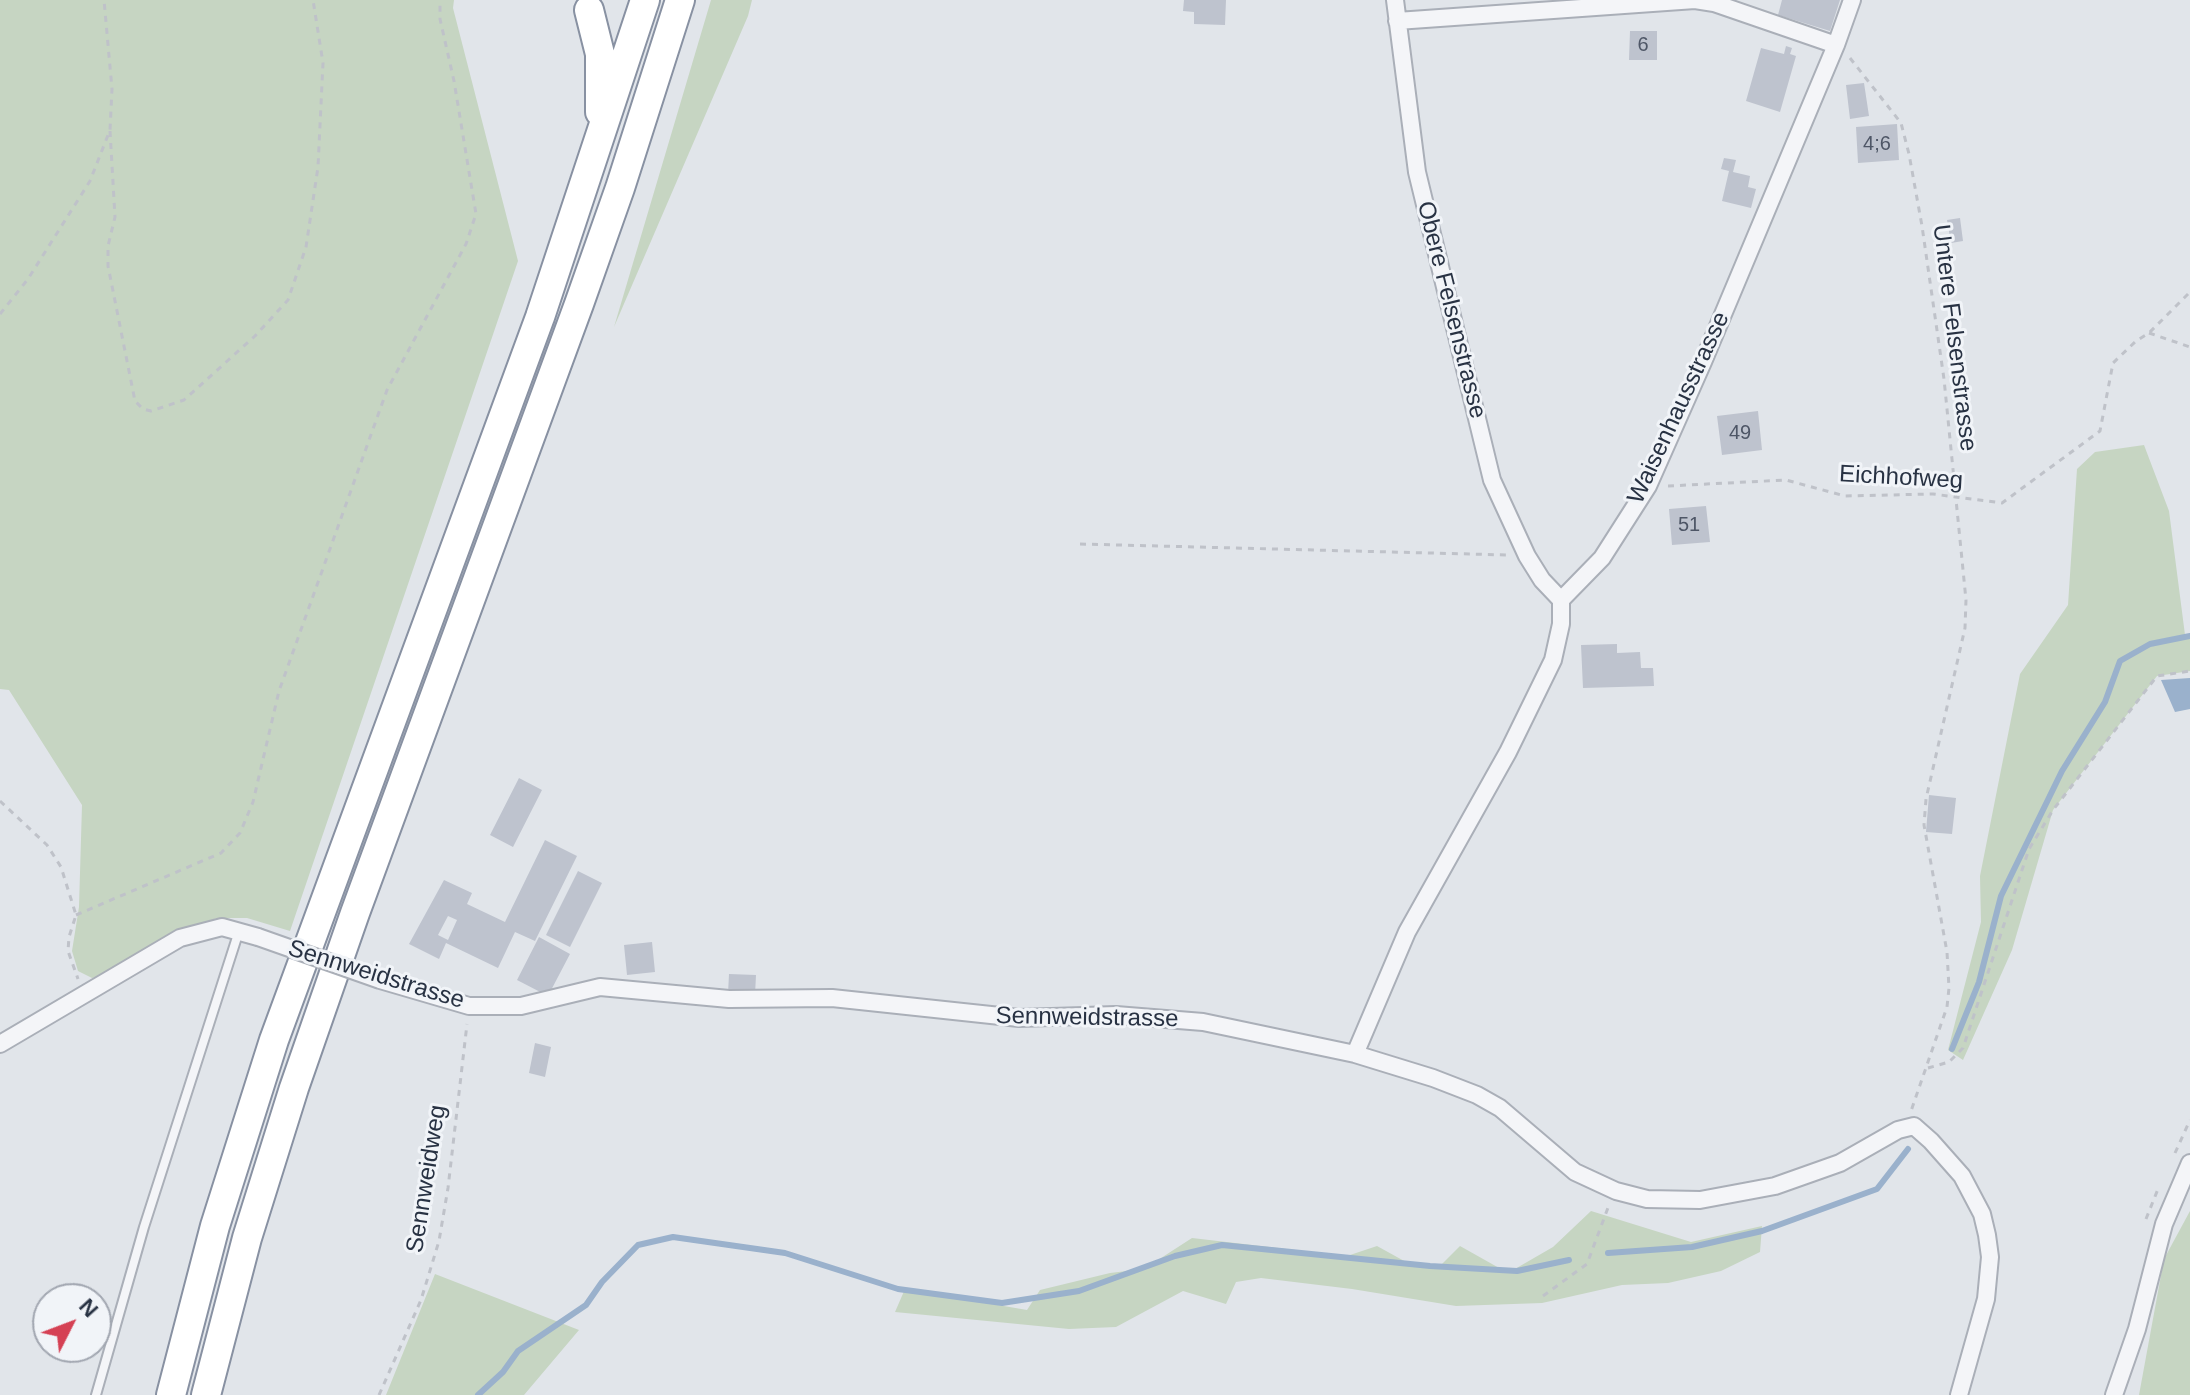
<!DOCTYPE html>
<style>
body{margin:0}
#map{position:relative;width:2190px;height:1395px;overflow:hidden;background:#e1e5ea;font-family:Helvetica,sans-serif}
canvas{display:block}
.north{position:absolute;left:32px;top:1283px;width:80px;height:80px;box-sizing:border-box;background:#f1f4f8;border:2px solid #a1a6b0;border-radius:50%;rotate:48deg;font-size:22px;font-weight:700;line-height:32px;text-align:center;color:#283243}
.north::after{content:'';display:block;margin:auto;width:28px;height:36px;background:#d54154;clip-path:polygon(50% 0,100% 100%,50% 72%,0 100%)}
</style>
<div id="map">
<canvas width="2190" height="1395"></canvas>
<div class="north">N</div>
</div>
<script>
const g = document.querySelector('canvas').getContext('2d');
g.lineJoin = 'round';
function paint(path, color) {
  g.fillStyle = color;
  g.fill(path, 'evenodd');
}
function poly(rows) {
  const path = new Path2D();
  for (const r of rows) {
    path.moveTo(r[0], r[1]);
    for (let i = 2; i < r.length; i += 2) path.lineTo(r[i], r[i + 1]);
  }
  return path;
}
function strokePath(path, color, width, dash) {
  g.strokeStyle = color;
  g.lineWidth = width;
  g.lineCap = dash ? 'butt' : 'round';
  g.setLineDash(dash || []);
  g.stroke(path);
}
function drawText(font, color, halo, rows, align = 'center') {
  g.font = font + ' Helvetica,sans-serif';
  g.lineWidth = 6;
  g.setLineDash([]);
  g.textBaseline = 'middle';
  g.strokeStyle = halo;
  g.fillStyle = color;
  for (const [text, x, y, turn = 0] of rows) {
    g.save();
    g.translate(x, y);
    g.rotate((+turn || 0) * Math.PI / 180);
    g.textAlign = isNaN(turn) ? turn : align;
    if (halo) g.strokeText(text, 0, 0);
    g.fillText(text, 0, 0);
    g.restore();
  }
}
const green = poly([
 [0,0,454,0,453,8,518,261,290,931,247,918,217,918,181,931,104,976,92,978,78,971,72,951,79,907,82,805,9,690,0,689],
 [711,0,752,0,748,16,614,327],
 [2144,445,2169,511,2185,635,2190,634,2190,671,2157,676,2053,810,2012,950,1963,1060,1948,1050,1981,922,1980,876,2020,674,2068,605,2077,469,2095,452],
 [1591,1211,1691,1242,1762,1226,1760,1252,1721,1271,1668,1283,1622,1285,1542,1303,1456,1306,1352,1289,1261,1278,1236,1282,1226,1304,1183,1291,1116,1327,1069,1329,895,1312,905,1289,1027,1310,1040,1290,1110,1273,1144,1269,1192,1238,1347,1256,1377,1246,1406,1262,1439,1267,1460,1246,1508,1273,1553,1247],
 [2190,1211,2190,1395,2139,1395,2164,1259],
 [435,1274,579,1330,524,1395,386,1395]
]);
const water = poly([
 [2190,678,2190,709,2175,712,2161,680]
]);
const stream = poly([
 [1952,1049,1979,982,2001,896,2062,771,2105,702,2120,661,2150,644,2190,636],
 [1608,1253,1692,1247,1762,1231,1877,1189,1908,1149],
 [478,1395,503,1372,518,1351,586,1305,602,1282,638,1245,673,1237,785,1253,898,1289,1002,1303,1079,1291,1175,1256,1222,1245,1430,1266,1517,1271,1569,1260]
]);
const building = poly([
 [1184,0,1226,0,1225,25,1194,24,1194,12,1183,11],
 [1782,0,1840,0,1830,31,1778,15],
 [1630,31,1657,31,1657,60,1629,60],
 [1786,46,1792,48,1790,54,1796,56,1780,112,1746,101,1761,48,1784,54],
 [1864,83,1869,116,1850,119,1846,85],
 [1897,124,1899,160,1858,163,1856,127],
 [1724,158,1736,160,1733,172,1750,176,1748,187,1756,189,1751,208,1722,201,1729,171,1721,169],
 [1960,218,1963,241,1951,243,1947,220],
 [1758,411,1762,450,1722,455,1717,416],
 [1706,506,1710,542,1672,545,1669,509],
 [1617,644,1617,653,1640,652,1641,668,1653,668,1654,686,1583,688,1581,645],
 [519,778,542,790,513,847,490,835],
 [1929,795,1956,798,1952,834,1926,832],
 [545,840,577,856,535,941,515,932,498,968,446,943,439,959,409,944,444,880,472,893,467,904,505,922],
 [448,916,457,920,448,940,438,935],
 [578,871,602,883,570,947,546,935],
 [539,937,570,954,548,996,517,980],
 [652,942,655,972,627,975,624,945],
 [729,974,756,975,755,995,728,994],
 [535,1043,551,1047,545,1077,529,1073]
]);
const path = poly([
 [1850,58,1901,123,1909,154,1922,226,1944,379,1966,600,1965,628,1926,799,1924,825,1947,952,1949,988,1947,1007,1911,1111],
 [110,131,115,217,108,246,108,266,135,401,143,409,151,411,184,400,255,336,288,300,306,247,318,167,323,63,313,0],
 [0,314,28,279,90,181,110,130,112,89,104,0],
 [2149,333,2190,347],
 [1668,486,1786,480,1845,496,1933,494,2002,503,2100,431,2113,363,2136,341,2149,333,2190,292],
 [1080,544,1508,555],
 [0,801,47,845,61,867,76,915,69,937,68,951,78,979],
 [76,915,221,853,240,833,253,802,279,691,387,390,466,244,476,214,454,81,440,19,440,0],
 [1928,1068,1949,1062,1963,1048,2029,849,2053,810,2157,676,2190,671],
 [2175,1153,2190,1120],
 [2146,1219,2158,1189],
 [1543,1296,1587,1264,1609,1205],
 [379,1395,421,1300,439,1241,448,1188,467,1024]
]);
const lane = poly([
 [96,1395,144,1227,239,931]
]);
const street = poly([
 [1395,0,1417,172,1492,480,1527,556,1542,580,1561,600],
 [1397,21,1695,0,1714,3,1836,45],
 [380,980,469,1006,521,1006,600,987,729,999,832,998,1019,1018,1116,1015,1203,1022,1355,1054,1433,1078,1477,1095,1500,1108,1575,1172,1616,1191,1647,1199,1700,1200,1775,1186,1840,1163,1898,1130,1914,1126,1931,1141,1962,1176,1982,1214,1987,1235,1990,1257,1986,1299,1959,1395],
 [0,1044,180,938,222,927,258,937],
 [1355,1054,1407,932,1508,752,1553,660,1561,624,1561,600,1602,558,1648,486,1703,362,1836,45,1852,0],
 [2114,1395,2137,1329,2164,1224,2190,1163]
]);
const highway = poly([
 [589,10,600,54,600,112],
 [171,1395,215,1226,274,1040,540,317,645,0],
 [206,1395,247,1238,294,1088,355,913,579,304,620,188,680,0]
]);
const streetBridge = poly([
 [258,937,380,980]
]);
const numberNames = [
 ["6",1643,45],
 ["4;6",1877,144],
 ["49",1740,433],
 ["51",1689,525]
];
const streetNames = [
 ["Obere Felsenstrasse",1451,310,76],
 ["Untere Felsenstrasse",1954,338,83],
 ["Waisenhausstrasse",1679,408,-65],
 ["Eichhofweg",1901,478,3],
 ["Sennweidstrasse",376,975,17],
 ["Sennweidstrasse",1087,1018,1],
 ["Sennweidweg",427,1179,-81]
];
paint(green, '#c6d5c2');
paint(water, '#9ab1cc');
strokePath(stream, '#9ab1cc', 6);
paint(building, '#bec3ce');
strokePath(lane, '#aaafb8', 12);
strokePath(street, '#aaafb8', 20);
strokePath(highway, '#8891a2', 32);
strokePath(path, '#bfc2c9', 3, [6, 6]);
strokePath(lane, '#f4f5f8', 8);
strokePath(street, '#f4f5f8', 16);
strokePath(highway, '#fff', 28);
strokePath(streetBridge, '#aaafb8', 20, []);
strokePath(streetBridge, '#f4f5f8', 16);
drawText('20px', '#4e5666', null, numberNames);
drawText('24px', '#283243', '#f1f4f8', streetNames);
</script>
